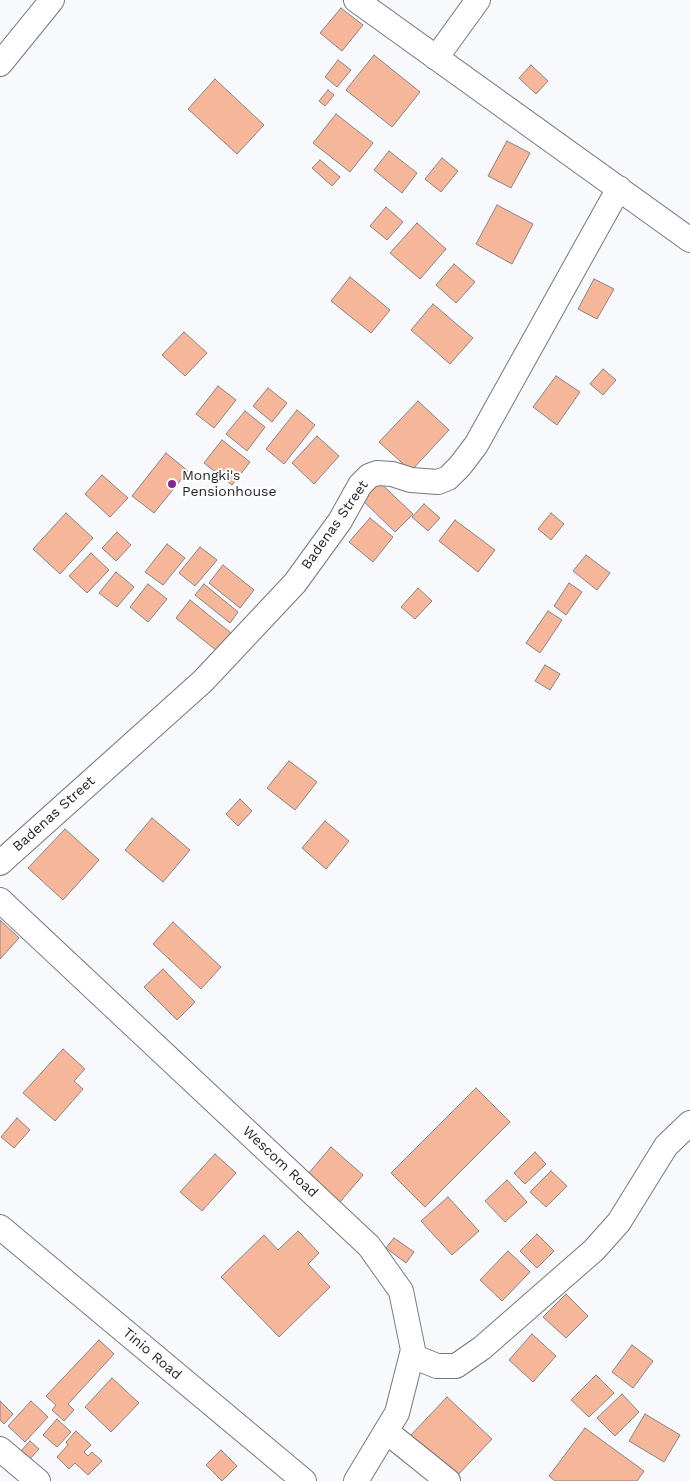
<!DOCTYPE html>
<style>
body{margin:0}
canvas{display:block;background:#f8f9fc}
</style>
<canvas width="690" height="1481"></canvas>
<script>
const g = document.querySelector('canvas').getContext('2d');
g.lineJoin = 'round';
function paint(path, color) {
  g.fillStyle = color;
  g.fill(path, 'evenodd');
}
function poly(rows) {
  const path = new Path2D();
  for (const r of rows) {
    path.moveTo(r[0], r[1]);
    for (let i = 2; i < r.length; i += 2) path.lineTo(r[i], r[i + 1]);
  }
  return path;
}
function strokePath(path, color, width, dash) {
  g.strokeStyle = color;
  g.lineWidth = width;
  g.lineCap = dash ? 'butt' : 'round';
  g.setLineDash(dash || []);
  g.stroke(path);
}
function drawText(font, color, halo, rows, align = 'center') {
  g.font = font + ' "Work Sans",sans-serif';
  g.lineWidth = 4;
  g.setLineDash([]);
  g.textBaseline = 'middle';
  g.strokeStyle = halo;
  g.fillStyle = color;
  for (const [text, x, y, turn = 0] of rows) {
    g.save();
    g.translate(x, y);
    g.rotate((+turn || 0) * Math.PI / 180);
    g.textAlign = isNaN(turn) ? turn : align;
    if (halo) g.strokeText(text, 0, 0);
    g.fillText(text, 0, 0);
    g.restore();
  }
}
const building = poly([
 [341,8,363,25,342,51,320,33,341,8],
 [374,55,420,92,392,127,346,90,374,55],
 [338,60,351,70,337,87,325,77,338,60],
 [531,65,548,81,536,94,519,78,531,65],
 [215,79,264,125,237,154,188,109,215,79],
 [328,90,334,95,325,106,319,101,328,90],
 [336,114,373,143,350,172,313,143,336,114],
 [507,141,530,153,511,188,488,176,507,141],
 [389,151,417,173,402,193,374,170,389,151],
 [442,158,458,171,441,192,425,179,442,158],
 [320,160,340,177,332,186,312,168,320,160],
 [497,205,533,224,512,264,476,244,497,205],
 [386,207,403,222,387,240,370,226,386,207],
 [417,223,446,249,420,279,390,253,417,223],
 [454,264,475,282,456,303,436,285,454,264],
 [350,277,390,310,371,333,331,301,350,277],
 [594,279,614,289,597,319,578,309,594,279],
 [433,304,473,338,450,364,411,330,433,304],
 [184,332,207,353,185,376,162,355,184,332],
 [603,369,616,380,603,395,590,384,603,369],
 [556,376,580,392,557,425,533,407,556,376],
 [218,386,236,400,214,428,196,414,218,386],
 [268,388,287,403,272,422,253,406,268,388],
 [418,401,449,430,411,471,379,442,418,401],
 [297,410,315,425,284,464,266,449,297,410],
 [245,411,265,427,247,451,226,434,245,411],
 [317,436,339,456,314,484,292,463,317,436],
 [222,440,250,462,232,485,204,463,222,440],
 [166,453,188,471,154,513,132,496,166,453],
 [102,475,128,498,110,517,85,494,102,475],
 [373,476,413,514,395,532,356,494,373,476],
 [424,504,440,518,428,531,412,517,424,504],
 [66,513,93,538,60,574,33,549,66,513],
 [551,513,564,524,551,540,538,529,551,513],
 [370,518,393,537,373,562,349,542,370,518],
 [455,520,495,550,478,572,439,541,455,520],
 [117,532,131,545,116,561,102,548,117,532],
 [167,544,185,558,163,585,145,572,167,544],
 [200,547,217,560,195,586,179,573,200,547],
 [91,553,109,570,87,593,69,576,91,553],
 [586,555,610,573,597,590,573,571,586,555],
 [223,565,254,590,240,608,209,583,223,565],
 [116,572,134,587,117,607,99,593,116,572],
 [569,583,582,592,566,615,554,606,569,583],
 [148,584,167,599,148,622,130,607,148,584],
 [204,584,238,612,230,623,195,595,204,584],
 [418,588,432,601,415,619,401,607,418,588],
 [190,600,231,633,217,651,176,618,190,600],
 [548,611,562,620,540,653,526,643,548,611],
 [545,665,560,674,550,690,535,681,545,665],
 [289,761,317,782,295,810,267,788,289,761],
 [240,799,252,811,238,826,226,814,240,799],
 [152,818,190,850,163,882,125,850,152,818],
 [325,821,349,841,326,869,302,848,325,821],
 [65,829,99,860,63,900,28,868,65,829],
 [0,920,19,938,0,959,0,920],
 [173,922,221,967,201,989,153,944,173,922],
 [163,969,195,1002,177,1020,144,987,163,969],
 [63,1049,85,1069,74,1081,83,1089,55,1121,23,1093,63,1049],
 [476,1088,510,1122,425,1207,391,1173,476,1088],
 [17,1118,30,1130,14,1148,1,1137,17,1118],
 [331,1147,363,1175,340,1202,308,1174,331,1147],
 [535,1152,546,1164,525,1184,514,1173,535,1152],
 [215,1154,236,1173,202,1211,180,1192,215,1154],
 [551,1171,567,1186,546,1207,530,1192,551,1171],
 [507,1180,527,1202,505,1222,485,1201,507,1180],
 [448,1197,479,1231,452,1255,421,1221,448,1197],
 [298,1231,319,1253,308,1264,330,1287,279,1337,221,1277,264,1235,278,1250,298,1231],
 [537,1234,554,1251,537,1268,520,1251,537,1234],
 [394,1238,414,1252,406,1263,386,1248,394,1238],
 [508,1251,530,1272,502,1301,480,1280,508,1251],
 [566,1294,588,1316,566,1338,543,1317,566,1294],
 [532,1334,556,1356,533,1382,509,1360,532,1334],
 [99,1340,114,1354,68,1404,74,1410,64,1421,52,1410,56,1405,46,1396,99,1340],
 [632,1345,653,1361,633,1388,612,1372,632,1345],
 [596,1375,614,1393,589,1417,571,1400,596,1375],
 [112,1378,139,1403,111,1432,85,1407,112,1378],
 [622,1394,639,1412,615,1436,597,1418,622,1394],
 [447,1397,492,1439,455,1478,410,1436,447,1397],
 [0,1401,13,1414,4,1424,0,1420,0,1401],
 [31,1401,48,1417,25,1442,8,1426,31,1401],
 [645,1414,680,1435,664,1462,629,1441,645,1414],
 [57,1419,71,1432,57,1447,43,1435,57,1419],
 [585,1428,644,1471,637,1481,555,1481,549,1476,585,1428],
 [76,1431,91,1445,84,1452,88,1456,92,1452,102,1461,88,1475,75,1463,69,1469,57,1457,68,1445,66,1442,76,1431],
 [30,1441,39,1449,30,1459,21,1451,30,1441],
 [221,1450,237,1466,222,1481,206,1465,221,1450]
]);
const minor = poly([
 [356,0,690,240],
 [436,58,478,0],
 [0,64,52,0],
 [0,863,203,681,295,583,340,521,360,485,369,476,377,473,392,474,411,480,438,482,448,478,460,466,476,445,619,188],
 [0,900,369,1246,401,1291,413,1350,397,1413,356,1481],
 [0,1227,304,1481],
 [412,1356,437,1366,456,1366,482,1348,594,1250,619,1222,666,1146,690,1123],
 [387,1432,448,1481],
 [0,1449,38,1481]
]);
const markers = [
 [172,484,5,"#87258e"]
];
const poiNames = [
 ["Mongki's",182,476],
 ["Pensionhouse",182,492]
];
const streetNames = [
 ["Badenas Street",335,525,-55],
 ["Badenas Street",54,814,-42],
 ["Wescom Road",280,1162,43],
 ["Tinio Road",152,1354,40]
];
paint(building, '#f6b69a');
strokePath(building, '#878483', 1);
strokePath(minor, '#77787a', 26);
strokePath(minor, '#fff', 24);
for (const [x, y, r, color] of markers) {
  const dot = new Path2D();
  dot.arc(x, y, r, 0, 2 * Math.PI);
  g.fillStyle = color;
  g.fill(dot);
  strokePath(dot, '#fff', 2);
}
drawText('14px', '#1f2021', '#fff', poiNames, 'left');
drawText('14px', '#1f2021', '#fff', streetNames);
</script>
